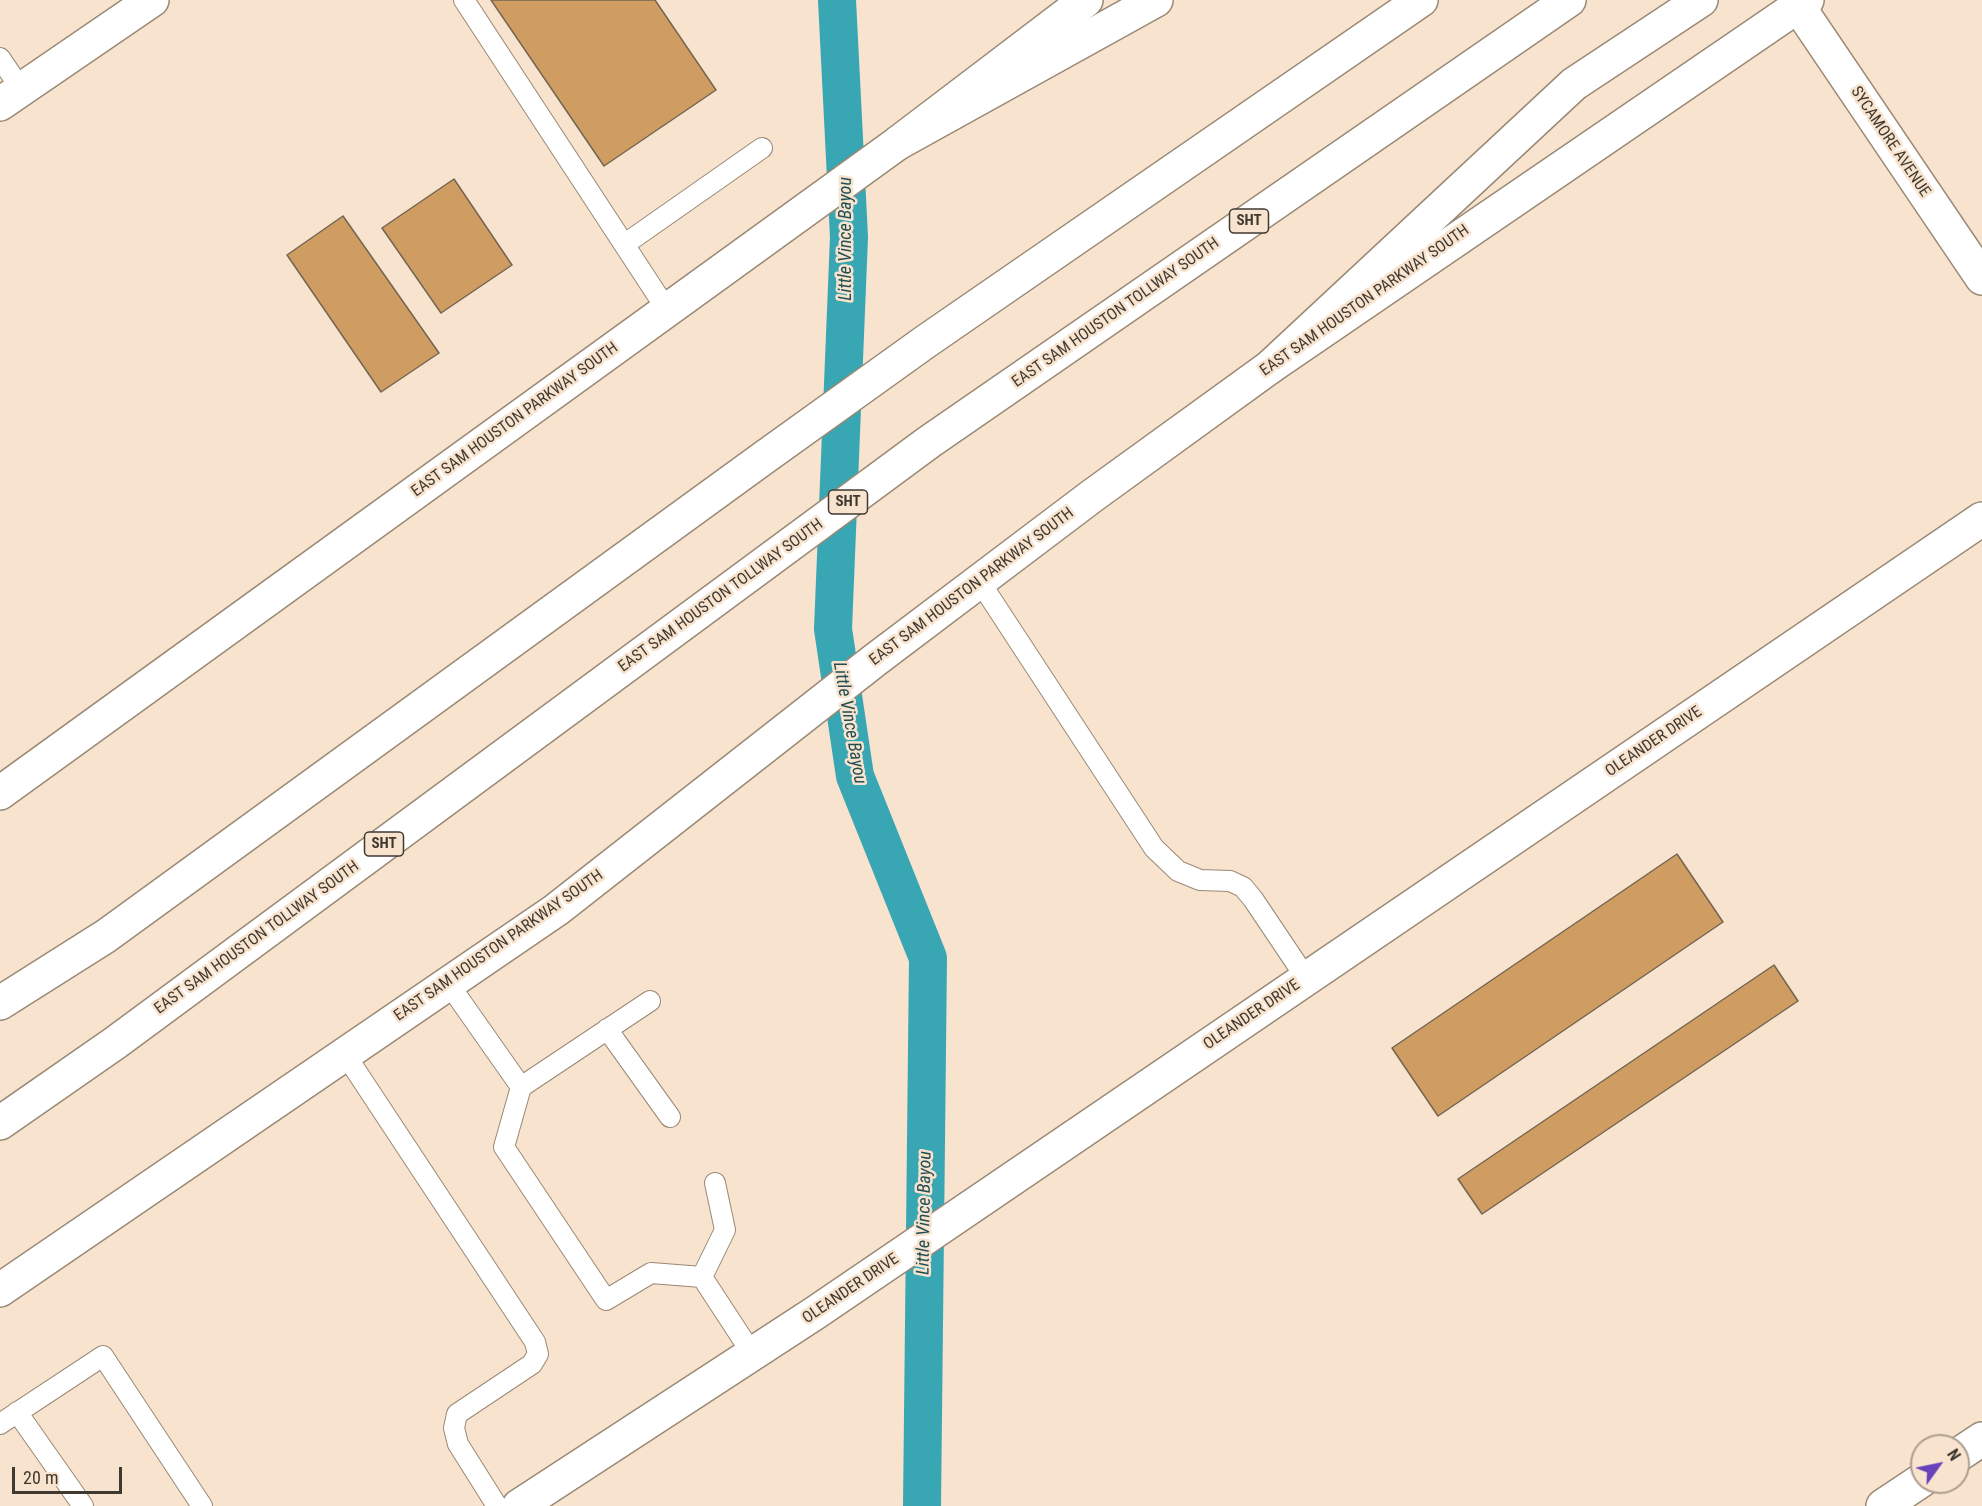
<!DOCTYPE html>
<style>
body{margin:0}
#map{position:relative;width:1982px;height:1506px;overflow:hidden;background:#f7e3ce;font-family:"Roboto Condensed",sans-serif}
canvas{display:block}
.north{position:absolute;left:1910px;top:1434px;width:60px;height:60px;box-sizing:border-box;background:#f7e3ce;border:2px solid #ae9f8f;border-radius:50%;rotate:57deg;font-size:16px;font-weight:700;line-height:24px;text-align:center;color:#403930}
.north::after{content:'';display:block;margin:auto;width:21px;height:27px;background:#6742bb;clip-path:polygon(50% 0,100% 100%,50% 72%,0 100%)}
.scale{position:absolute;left:12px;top:1467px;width:110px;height:27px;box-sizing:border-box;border:3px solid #403930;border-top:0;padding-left:8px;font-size:18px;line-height:21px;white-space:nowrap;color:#403930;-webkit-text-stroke:4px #f7e3ce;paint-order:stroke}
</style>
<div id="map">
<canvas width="1982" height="1506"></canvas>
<div class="north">N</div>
<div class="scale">20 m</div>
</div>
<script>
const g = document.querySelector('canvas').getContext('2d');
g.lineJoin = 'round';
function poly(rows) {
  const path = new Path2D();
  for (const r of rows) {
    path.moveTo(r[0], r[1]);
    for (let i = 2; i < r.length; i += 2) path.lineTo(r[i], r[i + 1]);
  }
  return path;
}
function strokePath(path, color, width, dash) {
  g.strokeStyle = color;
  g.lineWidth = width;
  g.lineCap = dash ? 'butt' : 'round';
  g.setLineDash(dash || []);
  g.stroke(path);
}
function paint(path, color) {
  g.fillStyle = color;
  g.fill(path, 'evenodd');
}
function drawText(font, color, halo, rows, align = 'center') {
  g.font = font + ' "Roboto Condensed",sans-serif';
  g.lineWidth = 5;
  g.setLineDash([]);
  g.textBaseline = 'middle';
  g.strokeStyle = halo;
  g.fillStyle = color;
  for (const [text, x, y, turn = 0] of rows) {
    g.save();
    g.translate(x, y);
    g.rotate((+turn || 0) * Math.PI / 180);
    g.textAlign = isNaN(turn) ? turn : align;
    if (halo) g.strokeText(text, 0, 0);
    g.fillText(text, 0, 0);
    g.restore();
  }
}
const canal = poly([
 [837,0,849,237,833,629,855,776,928,958,922,1506]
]);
const building = poly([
 [491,0,655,0,716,90,604,166,491,0],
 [454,179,512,265,441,313,382,228,454,179],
 [343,216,439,353,381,392,287,255,343,216],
 [1677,854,1723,922,1438,1116,1392,1048,1677,854],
 [1774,965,1798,1001,1482,1214,1458,1179,1774,965]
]);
const service = poly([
 [464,0,667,310],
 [0,58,21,89],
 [625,244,762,148],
 [980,582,1154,848,1178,871,1200,880,1230,881,1243,887,1253,899,1306,978],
 [448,983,521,1087,650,1001],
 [607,1029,670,1117],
 [345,1054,535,1342,538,1354,532,1364,457,1414,454,1428,458,1444,497,1506],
 [521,1087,504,1147,606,1300,651,1273,702,1277,753,1355],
 [702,1277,725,1230,715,1183],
 [17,1412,83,1506],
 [0,1424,103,1356,202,1506]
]);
const minor = poly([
 [1798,6,1982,278],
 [0,104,152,0],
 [1958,1455,1982,1439],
 [519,1506,815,1313,1982,519],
 [1883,1506,1922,1480]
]);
const secondary = poly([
 [0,793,898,143,1086,0],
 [0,1290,556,910,875,660,1092,496,1270,367,1807,0]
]);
const motorway = poly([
 [898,143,1156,0],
 [1270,367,1574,84,1701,0],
 [0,1003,106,936,762,459,925,342,1421,0],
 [0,1123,115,1043,929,442,1569,0]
]);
const shields = [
 [1249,221,39],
 [848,502,39],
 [384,844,39]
];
const shieldNames = [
 ["SHT",1249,221],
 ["SHT",848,502],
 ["SHT",384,844]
];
const streetNames = [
 ["SYCAMORE AVENUE",1890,142,56],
 ["EAST SAM HOUSTON PARKWAY SOUTH",1365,301,-35],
 ["EAST SAM HOUSTON TOLLWAY SOUTH",1116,313,-35],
 ["EAST SAM HOUSTON PARKWAY SOUTH",515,420,-36],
 ["EAST SAM HOUSTON PARKWAY SOUTH",972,587,-37],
 ["EAST SAM HOUSTON TOLLWAY SOUTH",721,596,-36],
 ["OLEANDER DRIVE",1654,742,-34],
 ["EAST SAM HOUSTON TOLLWAY SOUTH",257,938,-36],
 ["EAST SAM HOUSTON PARKWAY SOUTH",499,946,-35],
 ["OLEANDER DRIVE",1252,1015,-34],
 ["OLEANDER DRIVE",851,1289,-34]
];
const waterNames = [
 ["Little Vince Bayou",846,239,-90],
 ["Little Vince Bayou",849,723,80],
 ["Little Vince Bayou",925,1213,-89]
];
strokePath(canal, '#39a6b3', 38);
paint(building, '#cf9d61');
strokePath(building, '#746451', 1.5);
strokePath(service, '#9a8975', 22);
strokePath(minor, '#9a8975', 36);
strokePath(secondary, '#9a8975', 36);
strokePath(motorway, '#9a8975', 36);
strokePath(service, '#fff', 20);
strokePath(minor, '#fff', 33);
strokePath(secondary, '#fff', 33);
strokePath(motorway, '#fff', 33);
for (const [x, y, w] of shields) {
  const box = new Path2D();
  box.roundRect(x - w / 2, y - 12, w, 24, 4.5);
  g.fillStyle = '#f7e3ce';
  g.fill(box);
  strokePath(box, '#403930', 1.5);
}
drawText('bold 15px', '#403930', null, shieldNames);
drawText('16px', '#403930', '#f7e3ce', streetNames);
drawText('italic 18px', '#204e54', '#f7e3ce', waterNames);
</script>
